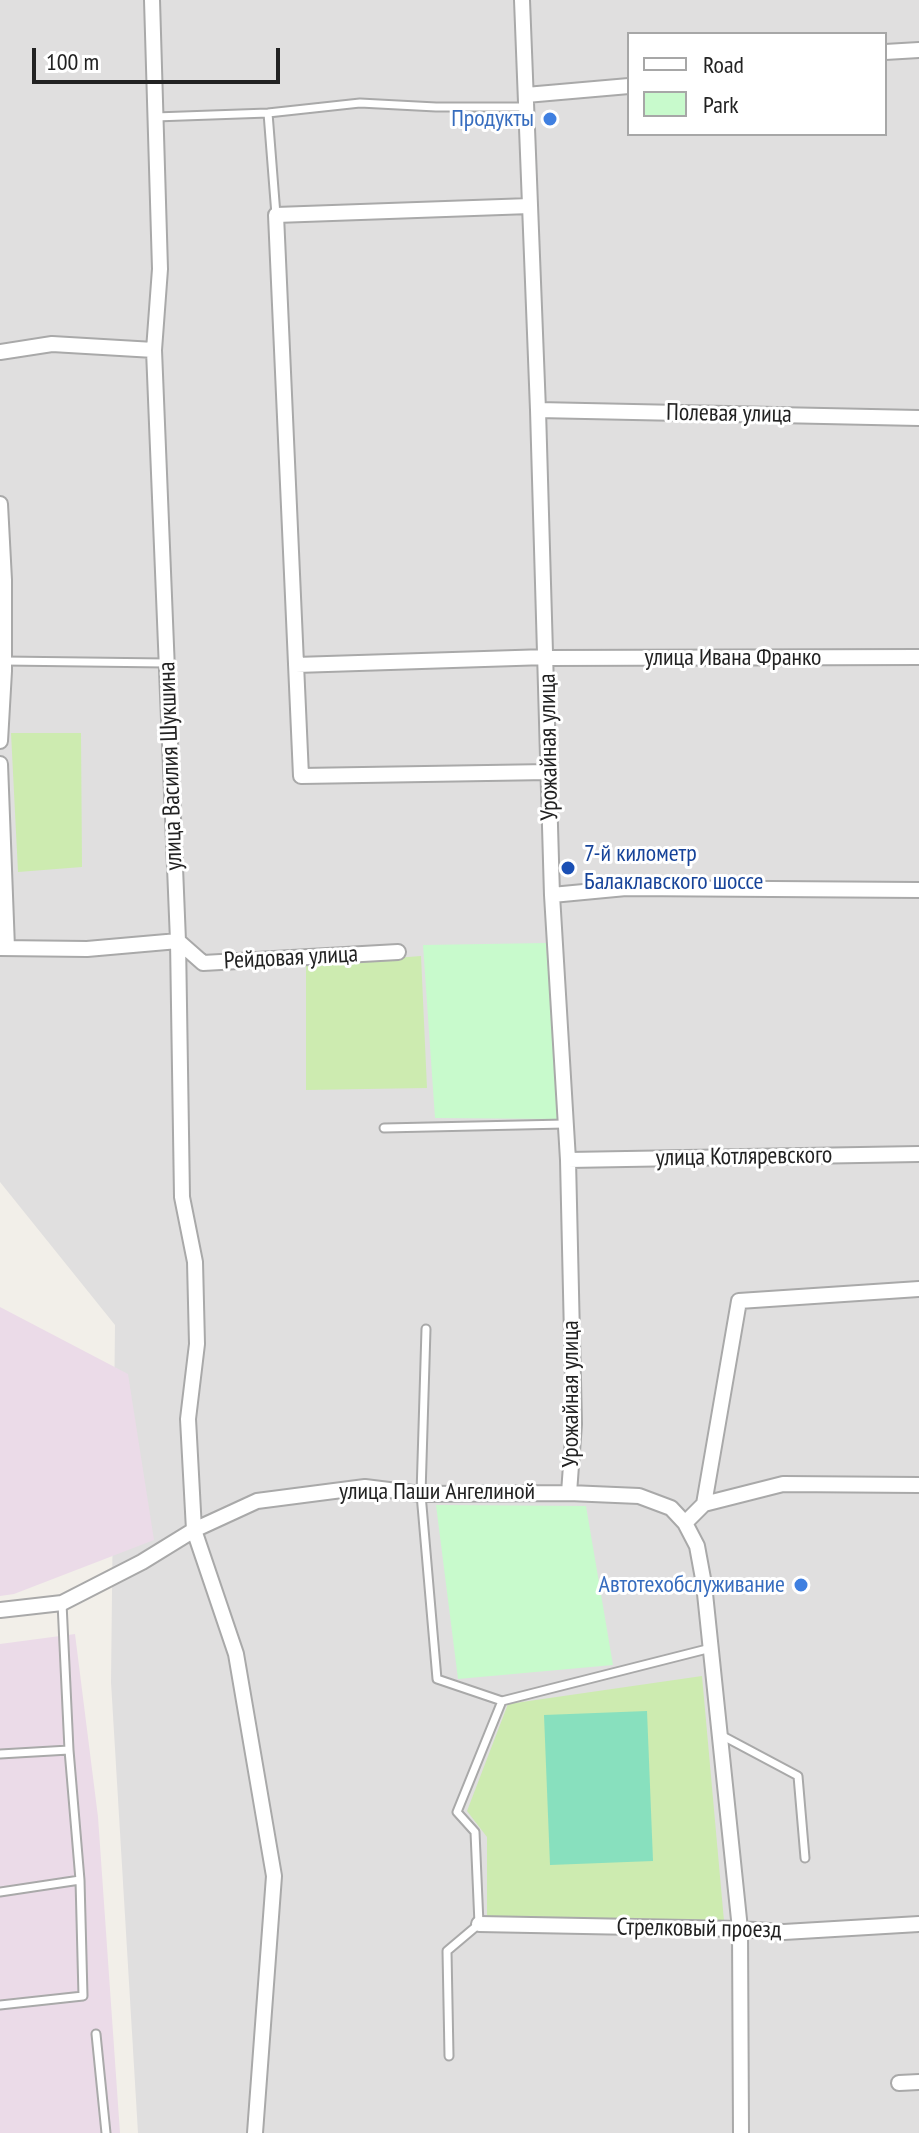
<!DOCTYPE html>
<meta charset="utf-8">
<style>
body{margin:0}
#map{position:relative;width:919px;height:2133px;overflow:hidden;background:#f2efe9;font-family:"PT Sans Narrow",sans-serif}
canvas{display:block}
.legend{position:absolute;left:627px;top:32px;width:260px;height:104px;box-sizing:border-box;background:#fff;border:2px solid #a7a7a7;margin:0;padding:10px 14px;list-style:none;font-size:24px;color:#222}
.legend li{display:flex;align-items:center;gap:16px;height:40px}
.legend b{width:40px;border:2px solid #a7a7a7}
.scale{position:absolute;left:32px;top:48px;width:248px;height:36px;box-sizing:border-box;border:4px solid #222;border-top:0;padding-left:10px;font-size:24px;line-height:28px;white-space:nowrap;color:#222;-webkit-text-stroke:6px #fff;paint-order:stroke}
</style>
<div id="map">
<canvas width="919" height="2133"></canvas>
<ul class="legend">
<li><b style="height:10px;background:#fff"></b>Road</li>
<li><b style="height:22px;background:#c8facc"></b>Park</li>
</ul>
<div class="scale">100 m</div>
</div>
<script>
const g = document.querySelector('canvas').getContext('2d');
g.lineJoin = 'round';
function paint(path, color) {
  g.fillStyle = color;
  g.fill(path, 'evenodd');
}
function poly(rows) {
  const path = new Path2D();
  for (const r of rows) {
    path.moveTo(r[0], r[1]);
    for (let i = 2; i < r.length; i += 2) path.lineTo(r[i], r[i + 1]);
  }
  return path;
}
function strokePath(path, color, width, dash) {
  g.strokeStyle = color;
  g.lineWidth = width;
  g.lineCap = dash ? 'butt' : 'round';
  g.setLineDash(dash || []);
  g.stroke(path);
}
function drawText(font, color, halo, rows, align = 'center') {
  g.font = font + ' "PT Sans Narrow",sans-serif';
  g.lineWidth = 6;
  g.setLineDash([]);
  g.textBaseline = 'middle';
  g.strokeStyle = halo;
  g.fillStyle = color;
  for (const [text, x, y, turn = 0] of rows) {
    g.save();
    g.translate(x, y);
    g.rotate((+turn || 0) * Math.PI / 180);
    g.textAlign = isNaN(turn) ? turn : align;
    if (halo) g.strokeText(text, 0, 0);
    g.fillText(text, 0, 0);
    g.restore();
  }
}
const residential = poly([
 [0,0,919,0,919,2133,138,2133,111,1682,115,1325,0,1182],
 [629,34,885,34,885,134,629,134]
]);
const industrial = poly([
 [0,1307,128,1374,154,1540,14,1594,0,1596],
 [75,1634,98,1817,120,2133,0,2133,0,1644]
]);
const grass = poly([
 [11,733,81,733,82,867,18,872],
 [421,956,427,1088,306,1090,306,965],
 [702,1676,724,1921,487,1917,487,1837,467,1811,508,1704]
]);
const park = poly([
 [546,943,559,1119,435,1118,423,945],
 [436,1505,586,1506,613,1665,458,1679]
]);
const pitch = poly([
 [647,1711,653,1861,550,1865,544,1715]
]);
const lane = poly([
 [268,113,276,215],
 [155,117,268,113,360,103,436,107,527,107],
 [4,661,166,663],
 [384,1128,565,1124],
 [426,1329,421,1494,437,1679,502,1701,457,1812,475,1832,479,1924,447,1951,449,2056],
 [502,1701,711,1648],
 [721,1735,798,1776,805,1858],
 [0,1754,69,1750,62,1603],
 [0,1892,80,1880,69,1750],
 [0,2005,83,1996,80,1880],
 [96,2034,106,2133]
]);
const street = poly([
 [152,0,160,269,154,350,178,941,182,1197,195,1262,197,1344,188,1419,194,1530,236,1654,274,1876,255,2133],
 [522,0,538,410,552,895,568,1160,574,1424,569,1493],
 [885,52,919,50],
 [526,95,629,86],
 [530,206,276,215,301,776,549,772],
 [0,352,52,344,154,350],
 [538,410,919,418],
 [0,504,4,580,4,671,0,741],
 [547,658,919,657],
 [296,665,547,657],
 [0,764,7,948],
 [552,895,626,888,919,890],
 [0,948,87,949,178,941,203,963,398,952],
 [568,1160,919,1154],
 [704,1504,783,1484,919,1485],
 [685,1523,704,1504,739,1301,919,1289],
 [0,1610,62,1603,142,1562,194,1530,257,1501,365,1487,421,1494,569,1493,639,1496,671,1508,685,1523,697,1546,704,1584,740,1929,741,2133],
 [479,1924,740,1929,784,1932,919,1924],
 [899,2083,919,2082]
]);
const markers = [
 [550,119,8,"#3f7fe0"],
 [568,868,8,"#1a4fb4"],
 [801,1585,8,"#3f7fe0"]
];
const shopNames = [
 ["Продукты",534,119],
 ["Автотехобслуживание",785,1585]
];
const streetNames = [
 ["Полевая улица",729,414,1],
 ["улица Ивана Франко",733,658],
 ["Урожайная улица",549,747,-91],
 ["улица Василия Шукшина",171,766,-92],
 ["Рейдовая улица",291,958,-3],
 ["улица Котляревского",744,1157,-1],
 ["Урожайная улица",571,1394,-90],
 ["улица Паши Ангелиной",437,1492],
 ["Стрелковый проезд",699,1929,1]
];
const transitNames = [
 ["7-й километр",584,854],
 ["Балаклавского шоссе",584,882]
];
paint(residential, '#e0dfdf');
paint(industrial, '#ebdbe8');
paint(grass, '#cdebb0');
paint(park, '#c8facc');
paint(pitch, '#88e0be');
strokePath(lane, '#a9a9a9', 11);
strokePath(street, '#a9a9a9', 18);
strokePath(lane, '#fff', 7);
strokePath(street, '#fff', 14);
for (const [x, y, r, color] of markers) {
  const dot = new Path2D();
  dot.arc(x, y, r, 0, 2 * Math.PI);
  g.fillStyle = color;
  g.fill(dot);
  strokePath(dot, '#fff', 3);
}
drawText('24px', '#366cbe', '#fff', shopNames, 'right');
drawText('24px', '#222', '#fff', streetNames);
drawText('24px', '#164399', '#fff', transitNames, 'left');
</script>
